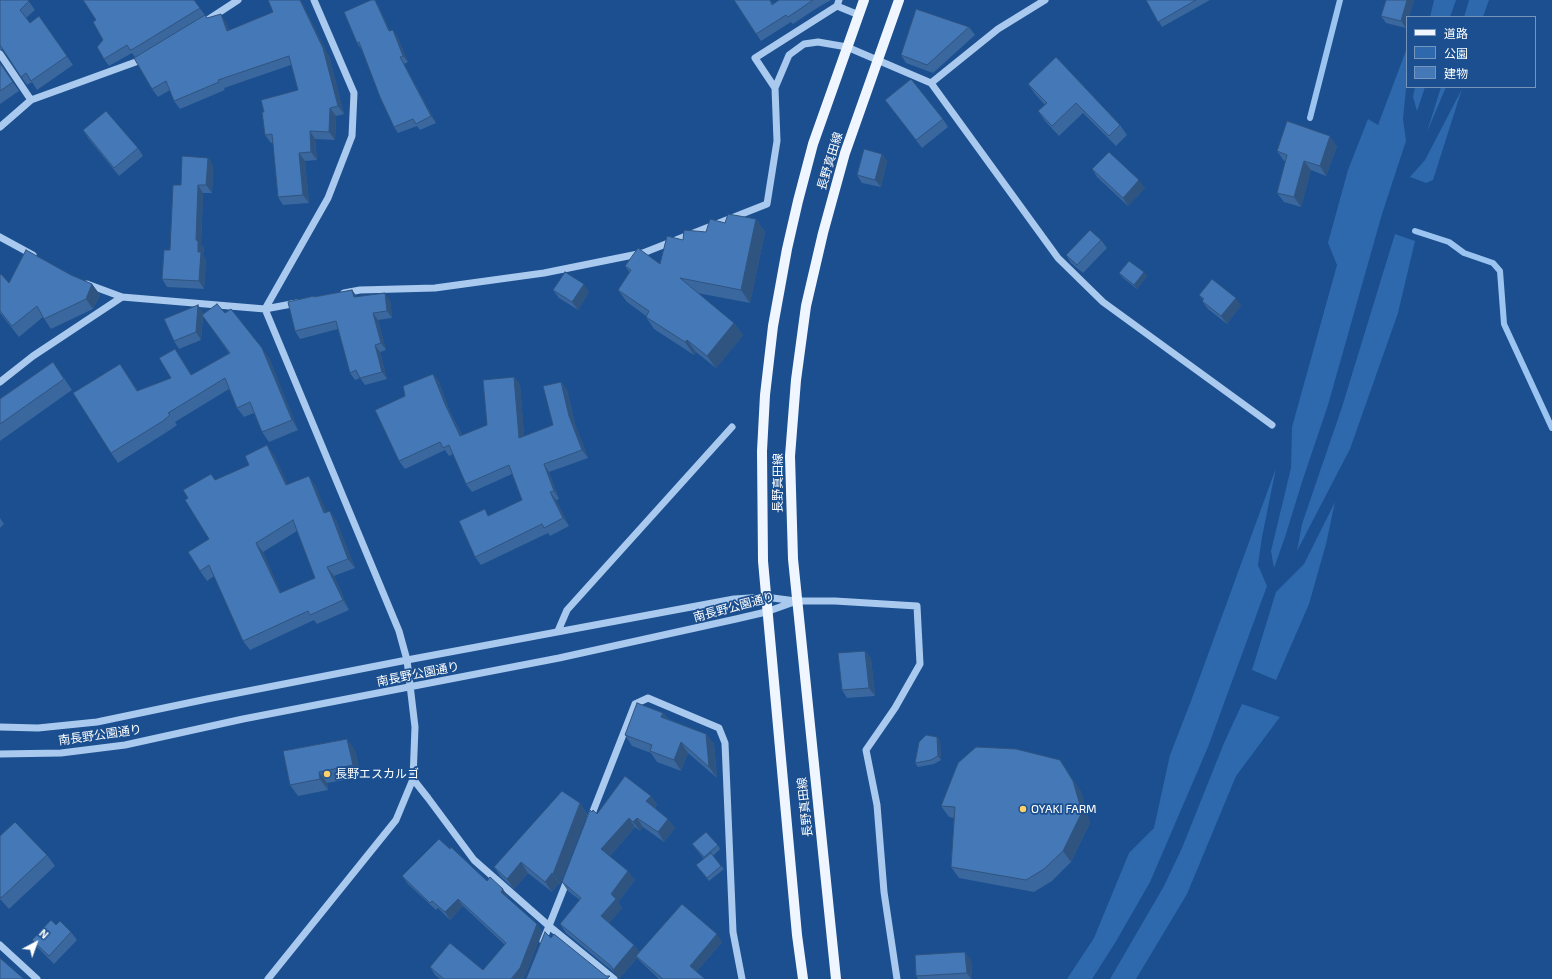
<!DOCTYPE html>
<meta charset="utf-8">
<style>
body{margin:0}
#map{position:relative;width:1552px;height:979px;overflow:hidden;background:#1b4f8f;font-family:"Exo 2","Noto Sans JP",sans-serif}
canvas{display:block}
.legend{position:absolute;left:1406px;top:16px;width:130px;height:72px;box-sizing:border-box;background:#1b4f8f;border:1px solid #7695bc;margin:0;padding:5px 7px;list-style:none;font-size:12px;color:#fff}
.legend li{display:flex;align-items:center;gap:8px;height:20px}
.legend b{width:20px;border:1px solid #7695bc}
.north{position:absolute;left:16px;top:923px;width:40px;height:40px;-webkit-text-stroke:3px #1b4f8f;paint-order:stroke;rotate:41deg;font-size:11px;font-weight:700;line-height:16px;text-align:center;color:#fff}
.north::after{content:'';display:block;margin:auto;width:14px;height:18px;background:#fff;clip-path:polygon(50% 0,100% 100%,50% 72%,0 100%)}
</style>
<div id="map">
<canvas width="1552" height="979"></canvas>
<ul class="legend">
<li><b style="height:5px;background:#f0f6ff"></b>道路</li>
<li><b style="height:11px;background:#2e69ad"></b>公園</li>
<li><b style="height:11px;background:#4478b7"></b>建物</li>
</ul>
<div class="north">N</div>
</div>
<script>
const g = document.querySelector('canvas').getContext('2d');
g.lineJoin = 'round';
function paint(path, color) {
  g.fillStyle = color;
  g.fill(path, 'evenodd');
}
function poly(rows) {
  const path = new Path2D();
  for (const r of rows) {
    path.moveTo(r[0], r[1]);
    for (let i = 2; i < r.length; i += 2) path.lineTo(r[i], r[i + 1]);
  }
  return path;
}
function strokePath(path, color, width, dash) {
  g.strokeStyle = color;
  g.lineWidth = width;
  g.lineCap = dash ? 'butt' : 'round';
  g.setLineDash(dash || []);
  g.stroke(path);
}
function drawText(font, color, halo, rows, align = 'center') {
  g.font = font + ' "Exo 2","Noto Sans JP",sans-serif';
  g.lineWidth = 3.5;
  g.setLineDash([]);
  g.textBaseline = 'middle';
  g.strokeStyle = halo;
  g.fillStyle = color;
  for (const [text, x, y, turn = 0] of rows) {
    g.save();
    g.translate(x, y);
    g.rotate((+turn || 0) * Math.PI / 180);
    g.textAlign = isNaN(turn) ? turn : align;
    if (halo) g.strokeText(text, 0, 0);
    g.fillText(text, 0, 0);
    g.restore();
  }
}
const green = poly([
 [1434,0,1456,0,1450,17,1430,17],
 [1469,0,1489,0,1483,17,1464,17],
 [1407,48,1407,79,1403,119,1406,141,1382,214,1328,405,1302,482,1285,537,1274,568,1271,551,1291,468,1292,427,1337,265,1328,243,1348,170,1368,119,1378,125],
 [1415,87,1425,87,1417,111,1413,97],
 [1441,87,1446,87,1427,132],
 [1462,89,1433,180,1426,183,1410,177,1425,160],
 [1395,234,1415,241,1398,313,1350,449,1297,551,1302,524,1342,407],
 [1276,468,1262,537,1258,565,1267,586,1208,747,1150,882,1115,943,1092,979,1067,979,1094,938,1129,853,1154,828,1170,755,1191,701],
 [1335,502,1326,544,1309,604,1276,680,1252,670,1276,592,1304,564],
 [1242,704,1280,717,1236,776,1187,894,1136,979,1110,979,1164,886,1182,848,1224,743]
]);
const stream = poly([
 [1310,118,1340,0],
 [1415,231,1449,242,1464,253,1493,263,1500,271,1504,324,1552,428]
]);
const minor = poly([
 [837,6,859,15],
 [206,21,238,0],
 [0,54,31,100],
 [931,83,1058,258,1103,302,1272,425],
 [775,88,755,58,837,6,839,0],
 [0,127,31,100,144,59],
 [0,237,33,255],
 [87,284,122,297,265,309,297,303],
 [344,293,360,290,435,288,544,273,643,253,767,204,777,141,775,88,789,55,804,44,818,42,847,47,931,83,998,29,1045,0],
 [265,309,399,631,407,660,415,727,413,779,396,820,268,979],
 [265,309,328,198,352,136,354,93,314,0],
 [0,382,33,356,122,297],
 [558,631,567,610,732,427],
 [0,727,38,728,97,722,207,699,407,660,734,599,765,597,796,601,835,601,917,606,920,664,895,708,866,750,877,805,884,892,897,979],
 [0,754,61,753,125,745,243,719,559,658,736,619,766,612,794,602],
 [413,779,428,798,474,860,549,926,614,979],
 [590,819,635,704,648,698,719,728,725,743,733,932,742,979],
 [543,941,568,878],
 [0,945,37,979]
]);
const major = poly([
 [803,979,797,935,763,561,762,451,765,395,773,326,787,249,798,201,813,144,864,0],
 [836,979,793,559,790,456,796,380,806,306,823,233,845,153,899,0]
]);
const wall = poly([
 [0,0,28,0,35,10,26,18,30,23,39,16,73,65,37,90,32,82,27,85,4,51,2,49,0,50],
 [194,0,207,18,226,22,229,30,329,56,344,114,336,116,335,140,315,139,317,160,305,161,309,203,283,205,278,197,273,143,271,143,265,135,264,112,298,90,291,65,224,88,225,90,180,109,174,101,170,90,158,97,152,89,136,57,135,57,132,53,109,66,104,59,103,40,96,20],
 [734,0,770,0,773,4,779,0,831,0,817,8,793,24,791,22,761,41],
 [1146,0,1210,0,1162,27],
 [1386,0,1414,0,1409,17,1407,17,1407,24,1406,28,1386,23,1381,16],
 [378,5,390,31,397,36,408,62,404,64,436,123,420,130,417,126,398,133,394,127,362,49,361,49,357,43],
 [969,27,975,35,933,73,906,63,901,55],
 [1056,57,1120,125,1127,135,1116,146,1083,113,1059,136,1045,121,1038,111,1045,105,1035,94,1028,84],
 [0,63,19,91,0,104],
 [885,100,943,119,948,127,922,148],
 [83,130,138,148,143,156,119,176,88,138],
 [1337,146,1326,176,1311,170,1301,207,1284,202,1277,193,1286,161,1284,161,1277,151],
 [882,154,887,161,881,187,862,183,857,175],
 [208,158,213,166,212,193,203,193,201,244,204,248,203,255,206,260,204,289,167,287,162,279,170,250,181,185],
 [1092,169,1145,188,1128,206,1097,177],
 [756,219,765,232,750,303,697,293,734,323,743,335,716,368,696,352,694,355,654,329,646,317,646,316,627,302,618,290,630,273,625,266,660,264,683,240,706,232,725,223],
 [1101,240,1107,248,1083,273,1071,263,1066,255],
 [1119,273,1147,276,1137,289,1122,277],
 [0,275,9,283,71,275,92,284,100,295,93,309,51,329,43,317,19,337,0,313],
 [352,290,357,297,390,300,392,318,378,320,386,350,380,352,387,379,365,385,360,378,355,380,350,373,338,329,300,339,295,331,315,297],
 [553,290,589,292,578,310,559,298],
 [1199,295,1241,305,1227,324,1208,309,1202,301,1203,300],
 [203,312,203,315,225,313,269,358,298,430,269,442,262,432,254,413,244,417,237,408,229,389,175,422,177,425,170,430,118,463,111,453,126,373,138,391,171,378,175,349,192,375,229,353,203,316,201,340,179,349,174,341],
 [53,362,72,390,0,441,0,399],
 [433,374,439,382,450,412,462,435,487,425,514,377,520,385,524,436,553,425,561,382,567,390,575,424,588,458,549,472,559,499,556,500,569,526,550,536,548,533,481,565,475,557,490,516,522,500,512,474,472,492,466,484,453,454,449,456,445,450,405,469,399,461,405,396],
 [274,455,288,485,315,485,326,512,336,520,355,568,334,576,349,610,317,624,314,620,250,650,243,641,214,576,207,581,200,571,209,539,188,498,216,480],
 [297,531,315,578,281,593,263,552],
 [0,518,4,524,0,528],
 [865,651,871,659,875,696,847,698,842,690],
 [663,713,668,719,706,734,714,744,717,778,688,753,681,771,657,762,651,753,632,746,625,735],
 [937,737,940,741,941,760,934,764,918,767,915,763],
 [355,750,361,777,327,783,328,790,298,796,290,785],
 [1060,760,1081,792,1090,823,1071,862,1052,881,1034,892,959,878,951,867,954,818,949,817,941,806],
 [651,796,657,805,655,808,675,828,664,842,643,827,640,831,635,827,610,856,635,880,618,902,622,908,609,923,634,945,640,953,722,942,696,972,705,979,659,979,642,963,637,958,619,979,615,973,566,933,560,924,580,900,568,891,562,882,592,812,597,814],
 [580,803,587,814,560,884,559,883,552,892,528,873,514,889,501,877,494,867],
 [0,836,47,855,55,866,9,909,0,899],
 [692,844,718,845,720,849,713,856,724,869,709,881,696,865,704,859],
 [450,849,487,881,508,897,507,898,537,924,542,932,525,976,522,979,440,979,435,975,430,967,483,970,505,945,463,906,450,920,438,908,436,910,408,884,402,876],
 [56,925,71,932,77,940,54,964,38,948,32,940],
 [971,960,972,979,918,979,916,976]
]);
const shadedWall = poly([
 [300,0,301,0,329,56,344,114,338,106],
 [375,0,378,5,393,37,389,31],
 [1407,0,1414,0,1409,17,1407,17,1407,24,1406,28,1401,21],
 [221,14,226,22,232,39,227,31],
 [393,30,397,36,408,62,403,56],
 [400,57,404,64,436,123,431,116],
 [330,108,336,116,335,140,329,132],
 [310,131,315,139,317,160,311,152],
 [1330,136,1337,146,1326,176,1320,166],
 [299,153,305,161,309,203,303,195],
 [882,154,887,161,881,187,875,180],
 [208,158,213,166,212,193,206,185],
 [1304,161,1311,170,1301,207,1294,197],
 [1139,180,1145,188,1128,206,1123,198],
 [198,185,203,193,201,244,204,248,203,255,206,260,204,289,199,281,198,252,196,240],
 [756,219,765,232,750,303,741,290],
 [1144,272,1147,276,1137,289,1134,285],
 [92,284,100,295,93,309,86,299],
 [584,284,589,292,578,310,572,302],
 [352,290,357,297,354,297],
 [385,293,390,300,392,318,387,311],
 [1236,298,1241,305,1227,324,1221,316],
 [198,305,203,312,201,340,196,332],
 [373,313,378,320,386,350,381,343],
 [734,323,743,335,716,368,707,356],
 [687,340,696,352,694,355,685,342],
 [375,345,380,352,387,379,382,372],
 [262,348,269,358,298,430,292,420],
 [175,349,181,358,198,385,191,375],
 [120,364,126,373,144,401,137,391],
 [433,374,439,382,450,412,466,444,460,436,445,404],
 [514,377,520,385,525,446,519,438],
 [561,382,567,390,575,424,588,458,582,450,569,416],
 [267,445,274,455,293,495,286,485],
 [544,464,549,472,559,499,554,491],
 [309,476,315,485,331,522,324,513],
 [550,492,556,500,569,526,563,518],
 [330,511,336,520,355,568,348,559],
 [256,543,263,552,286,603,280,593],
 [327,567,334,576,349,610,343,600],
 [865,651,871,659,875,696,869,688],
 [663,713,670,723,661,717],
 [706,734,714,744,717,778,709,767],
 [937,737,940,741,941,760,938,756],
 [347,739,355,750,361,777,353,765],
 [681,742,688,753,681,771,674,760],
 [1060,760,1081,792,1090,823,1071,862,1063,851],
 [319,772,327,783,328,790,320,779],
 [651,796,657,805,653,811,646,801],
 [580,803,587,814,560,884,553,874],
 [629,818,635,827,608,858,601,849],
 [637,818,643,827,640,831,633,822],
 [668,819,675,828,664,842,658,832],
 [521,862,528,873,514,889,507,879],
 [628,871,635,880,618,902,622,908,607,925,601,916,611,894],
 [552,873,559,883,552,892,545,882],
 [503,889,508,897,506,899,501,892],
 [458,899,463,906,450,920,445,912],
 [537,924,542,932,525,976,522,979,511,979],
 [717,934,722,942,695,973,690,966],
 [634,945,641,954,636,956,637,958,619,979,613,970],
 [965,952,971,960,972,979,971,979,967,973]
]);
const building = poly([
 [0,0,28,0,29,1,20,10,30,23,39,16,67,56,31,81,26,73,21,77,0,45,0,0],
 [83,0,194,0,200,8,133,49,130,50,127,45,104,59,97,47,103,40,93,22,96,20,83,0],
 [268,0,300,0,323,48,338,106,330,108,329,132,310,131,311,152,299,153,303,195,278,197,272,134,265,135,262,112,264,112,261,100,298,90,289,56,218,80,219,82,174,101,166,81,152,89,134,58,205,15,207,18,221,14,227,31,273,12,268,0],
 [371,0,375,0,389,31,393,30,403,56,400,57,431,116,416,124,413,119,394,127,380,97,359,42,357,43,344,12,371,0],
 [734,0,770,0,772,5,779,0,813,0,788,17,786,15,756,34,734,0],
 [1146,0,1196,0,1158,22,1146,0],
 [1386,0,1407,0,1401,21,1381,16,1386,0],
 [916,9,969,27,927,65,901,55,916,9],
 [1056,57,1120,125,1109,136,1076,103,1052,126,1038,111,1047,103,1028,84,1056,57],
 [0,63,13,82,0,91,0,63],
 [911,79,943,119,916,140,885,100,911,79],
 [106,111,138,148,114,168,83,130,106,111],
 [1287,121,1330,136,1320,166,1304,161,1294,197,1277,193,1287,155,1277,151,1287,121],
 [864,149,882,154,875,180,857,175,864,149],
 [1109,152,1139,180,1123,198,1092,169,1109,152],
 [182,156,208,158,206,185,198,185,196,240,198,241,198,252,201,252,199,281,162,279,164,250,170,250,173,185,181,185,182,156],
 [728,214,756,219,741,290,680,278,734,323,707,356,687,340,685,342,646,317,649,311,618,290,631,270,625,266,638,248,660,264,667,236,683,240,684,230,706,232,710,219,725,223,728,214],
 [1090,230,1101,240,1077,265,1066,255,1090,230],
 [26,250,71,275,92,284,86,299,44,319,37,306,12,326,0,311,0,275,1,274,9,283,26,250],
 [1129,261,1144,272,1134,285,1119,273,1129,261],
 [565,272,584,284,572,302,553,290,565,272],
 [1212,279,1236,298,1221,316,1202,301,1204,299,1199,295,1212,279],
 [352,290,354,297,385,293,387,311,373,313,381,343,375,345,382,372,360,378,356,370,350,373,336,321,295,331,288,302,314,296,314,297,352,290],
 [217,304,225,313,231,309,262,348,292,420,262,432,250,402,237,408,225,378,168,413,170,415,163,421,111,453,73,393,120,364,137,391,171,378,159,358,175,349,191,375,230,353,202,315,217,304],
 [198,305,196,332,174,341,164,319,198,305],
 [53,362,64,379,0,424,0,399,53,362],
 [433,374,445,404,460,436,487,425,483,380,514,377,519,438,553,425,543,386,561,382,569,416,582,450,544,464,554,491,550,492,563,518,544,528,542,524,475,557,459,521,485,509,488,516,522,500,509,465,466,484,449,445,443,448,440,442,399,461,375,410,405,396,403,386,433,374],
 [267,445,286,485,309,476,324,513,330,511,348,559,327,567,343,600,310,615,308,611,243,641,209,565,200,571,188,552,209,539,185,500,188,498,183,490,211,474,215,480,249,465,245,456,267,445],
 [293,520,315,578,280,593,256,543,293,520],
 [865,651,869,688,842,690,838,653,865,651],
 [637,703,663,713,661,717,706,734,709,767,681,742,674,760,650,751,652,745,625,735,637,703],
 [926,735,937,737,938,756,931,760,915,763,919,742,926,735],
 [347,739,353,765,319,772,320,779,290,785,283,751,347,739],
 [976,747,1016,749,1060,760,1073,781,1082,812,1063,851,1044,869,1026,880,951,867,955,807,941,806,958,763,976,747],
 [625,776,651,796,646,801,668,819,658,832,637,818,633,822,629,818,601,849,628,871,611,894,616,899,601,916,634,945,613,970,611,966,560,924,581,898,562,882,590,810,592,812,593,810,597,814,625,776],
 [562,791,580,803,553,874,552,873,545,882,521,862,507,879,494,867,562,791],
 [15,822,47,855,1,898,0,896,0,836,15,822],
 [706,832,718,845,704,857,692,844,706,832],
 [439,839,450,849,451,847,487,881,490,877,503,889,501,892,537,924,520,968,511,979,444,979,430,967,450,943,483,970,506,943,458,899,445,912,432,901,430,903,402,876,439,839],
 [711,853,721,866,707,878,696,865,711,853],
 [682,904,717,934,690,966,705,979,663,979,636,956,682,904],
 [51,920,56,925,60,921,71,932,49,956,32,940,51,920],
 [545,932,551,938,554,934,606,976,610,976,607,979,526,979,545,932],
 [965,952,967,973,916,976,915,955,965,952],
 [0,958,24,979,0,979,0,958]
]);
const markers = [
 [327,774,4,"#ffd166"],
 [1023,809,4,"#ffd166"]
];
const streetNames = [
 ["長野真田線",830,161,-73],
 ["長野真田線",778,483,-90],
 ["南長野公園通り",734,607,-15],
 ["南長野公園通り",418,674,-11],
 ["南長野公園通り",100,735,-8],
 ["長野真田線",805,807,-96]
];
const poiNames = [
 ["長野エスカルゴ",335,774],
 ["OYAKI FARM",1031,809]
];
paint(green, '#2e69ad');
strokePath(stream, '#9cc4f0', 6);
strokePath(minor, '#a9c9ee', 7);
strokePath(major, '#f0f6ff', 10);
paint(wall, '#3a679d');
paint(shadedWall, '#305480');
paint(building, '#4478b7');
strokePath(building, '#305480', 1);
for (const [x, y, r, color] of markers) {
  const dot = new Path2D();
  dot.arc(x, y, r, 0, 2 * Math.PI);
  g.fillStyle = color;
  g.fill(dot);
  strokePath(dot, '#1b4f8f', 1.5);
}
drawText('12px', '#fff', '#1b4f8f', streetNames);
drawText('12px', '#fff', '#1b4f8f', poiNames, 'left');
</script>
